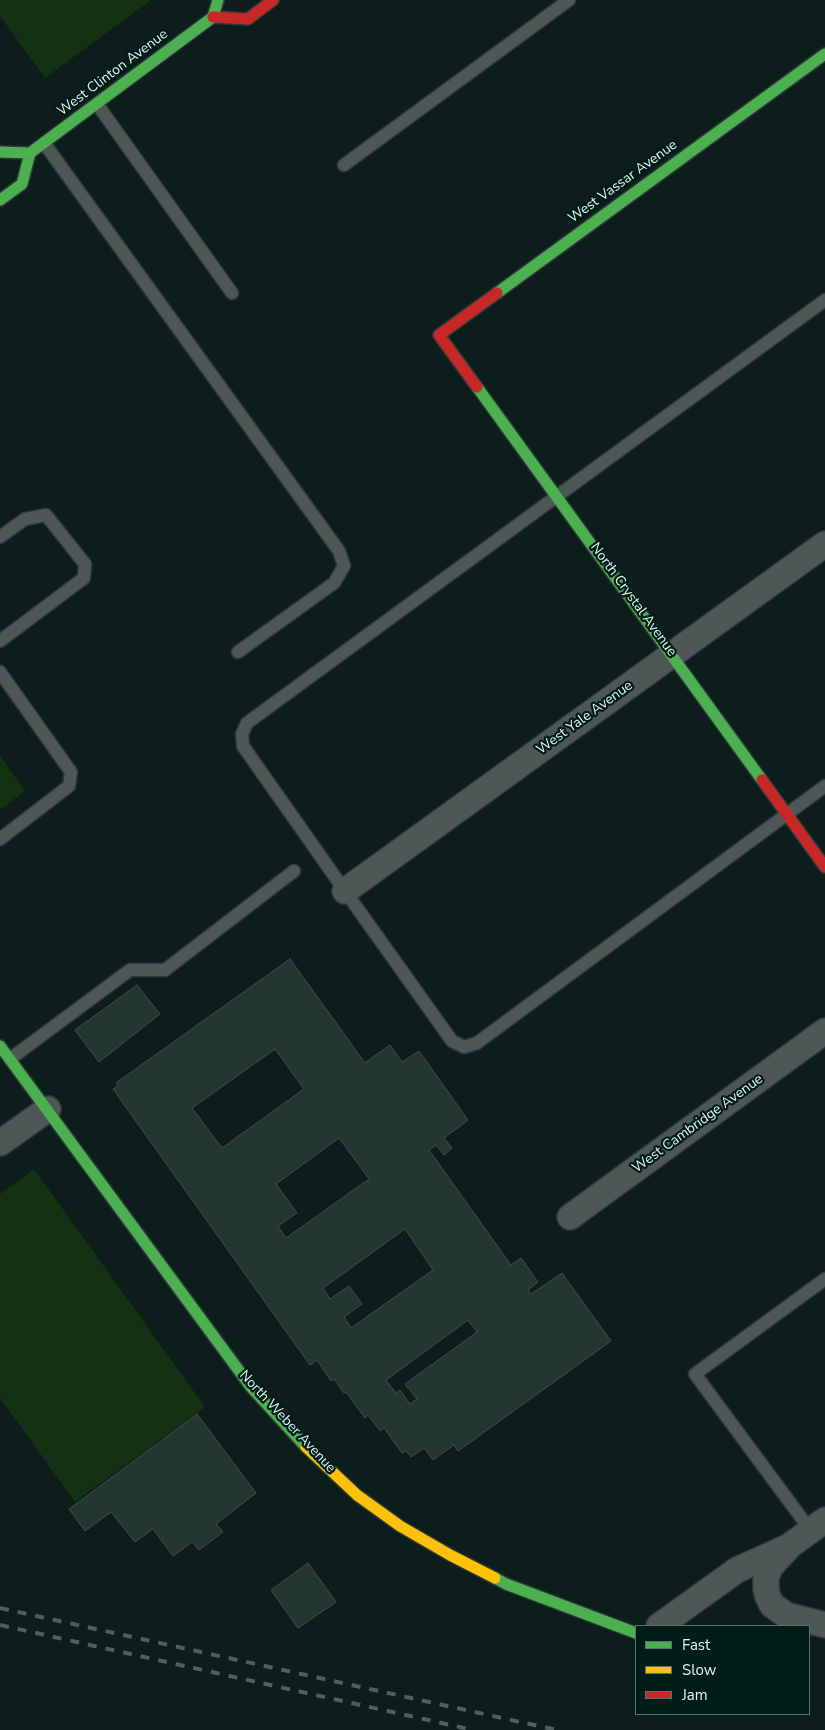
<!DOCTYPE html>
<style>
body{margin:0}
#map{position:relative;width:825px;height:1730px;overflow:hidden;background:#0c1d1b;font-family:"Nunito Sans",sans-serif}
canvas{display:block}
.legend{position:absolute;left:635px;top:1625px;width:175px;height:90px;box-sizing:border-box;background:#001c17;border:1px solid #59736e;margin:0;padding:6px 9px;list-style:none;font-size:15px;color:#dff5f0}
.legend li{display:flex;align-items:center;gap:10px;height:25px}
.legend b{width:25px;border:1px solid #59736e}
</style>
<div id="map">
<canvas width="825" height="1730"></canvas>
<ul class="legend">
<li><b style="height:6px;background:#4caf50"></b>Fast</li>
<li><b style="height:6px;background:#ffc107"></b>Slow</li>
<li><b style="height:6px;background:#c62828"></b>Jam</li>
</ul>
</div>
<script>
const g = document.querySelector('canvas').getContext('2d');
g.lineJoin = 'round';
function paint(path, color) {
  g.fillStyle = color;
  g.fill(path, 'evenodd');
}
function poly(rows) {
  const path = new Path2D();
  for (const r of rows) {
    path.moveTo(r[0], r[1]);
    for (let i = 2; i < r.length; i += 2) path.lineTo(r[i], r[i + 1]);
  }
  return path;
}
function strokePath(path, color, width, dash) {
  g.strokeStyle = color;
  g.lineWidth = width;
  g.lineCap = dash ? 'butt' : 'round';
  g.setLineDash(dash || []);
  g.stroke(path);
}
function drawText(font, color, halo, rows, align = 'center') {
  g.font = font + ' "Nunito Sans",sans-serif';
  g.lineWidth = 4.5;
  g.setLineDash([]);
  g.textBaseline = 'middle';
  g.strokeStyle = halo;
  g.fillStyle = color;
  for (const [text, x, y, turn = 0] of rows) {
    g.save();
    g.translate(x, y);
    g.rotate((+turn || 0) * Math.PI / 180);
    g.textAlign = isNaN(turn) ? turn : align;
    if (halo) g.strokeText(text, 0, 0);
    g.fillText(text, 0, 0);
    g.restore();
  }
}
const green = poly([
 [0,0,151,0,45,78,0,16],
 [0,756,25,791,0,810],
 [34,1169,205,1407,75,1502,0,1398,0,1194]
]);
const building = poly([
 [290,959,365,1063,390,1045,402,1062,419,1051,468,1120,444,1138,452,1148,444,1155,436,1145,429,1150,511,1265,521,1258,538,1282,528,1290,531,1294,562,1273,611,1341,458,1451,454,1445,433,1460,424,1448,411,1457,406,1451,402,1453,384,1428,380,1431,368,1415,365,1418,346,1392,344,1393,334,1379,331,1381,317,1360,310,1365,113,1089,118,1086,116,1083,290,959],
 [275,1049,304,1089,222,1148,192,1108,275,1049],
 [339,1138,369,1179,286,1238,278,1226,297,1213,276,1184,339,1138],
 [405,1229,433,1270,351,1328,344,1317,362,1304,349,1286,330,1299,323,1288,405,1229],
 [468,1320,477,1332,405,1384,417,1399,410,1404,400,1390,396,1393,386,1380,468,1320],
 [137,985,160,1014,99,1062,75,1030,137,985],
 [197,1414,256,1493,216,1524,223,1532,199,1550,192,1542,173,1556,153,1529,135,1542,111,1512,85,1531,69,1509,197,1414],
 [308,1563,336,1602,298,1628,271,1590,308,1563]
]);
const lane = poly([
 [97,104,232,293],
 [44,143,339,551,344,566,334,583,238,652],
 [344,165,569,0],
 [825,300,247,723,242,734,243,746,345,891,452,1041,464,1047,477,1043,825,786],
 [0,537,25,519,46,515,85,564,84,578,0,641],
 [0,672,71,772,69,786,0,839],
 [10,1059,130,970,165,970,294,871],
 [811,1531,695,1374,825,1279]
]);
const street = poly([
 [345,891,825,544],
 [0,1143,48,1109],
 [570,1217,825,1031],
 [787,1549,770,1567,766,1578,766,1589,768,1597,772,1605,786,1615,825,1625],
 [659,1626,737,1570,788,1547,825,1520]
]);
const fast = poly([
 [0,152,30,153,213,17,218,0],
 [0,200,22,184,30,153],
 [497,293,825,54],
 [477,387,762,780],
 [0,1046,251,1387,306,1447],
 [495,1578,506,1584,636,1633]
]);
const slow = poly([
 [306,1447,357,1495,400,1526,450,1555,495,1578]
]);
const jam = poly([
 [213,17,248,19,273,0],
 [477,387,439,335,497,293],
 [762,780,825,867]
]);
const rail = poly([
 [0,1608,557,1730],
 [0,1625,473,1730]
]);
const streetNames = [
 ["West Clinton Avenue",113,73,-37],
 ["West Vassar Avenue",623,182,-36],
 ["North Crystal Avenue",633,600,54],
 ["West Yale Avenue",585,718,-36],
 ["West Cambridge Avenue",698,1124,-36],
 ["North Weber Avenue",287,1422,47]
];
paint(green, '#133214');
paint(building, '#233630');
strokePath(building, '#404e4a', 1);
strokePath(lane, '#2b3a38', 15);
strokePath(street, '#2b3a38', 28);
strokePath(fast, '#2b3a38', 14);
strokePath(slow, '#2b3a38', 14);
strokePath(jam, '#2b3a38', 14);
strokePath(lane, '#4e5656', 12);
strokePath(street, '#4e5656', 25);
strokePath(fast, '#4caf50', 11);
strokePath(slow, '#ffc107', 11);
strokePath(jam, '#c62828', 11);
strokePath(rail, '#535e5c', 4, [9, 9]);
drawText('14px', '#dff5f0', '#001c17', streetNames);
</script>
